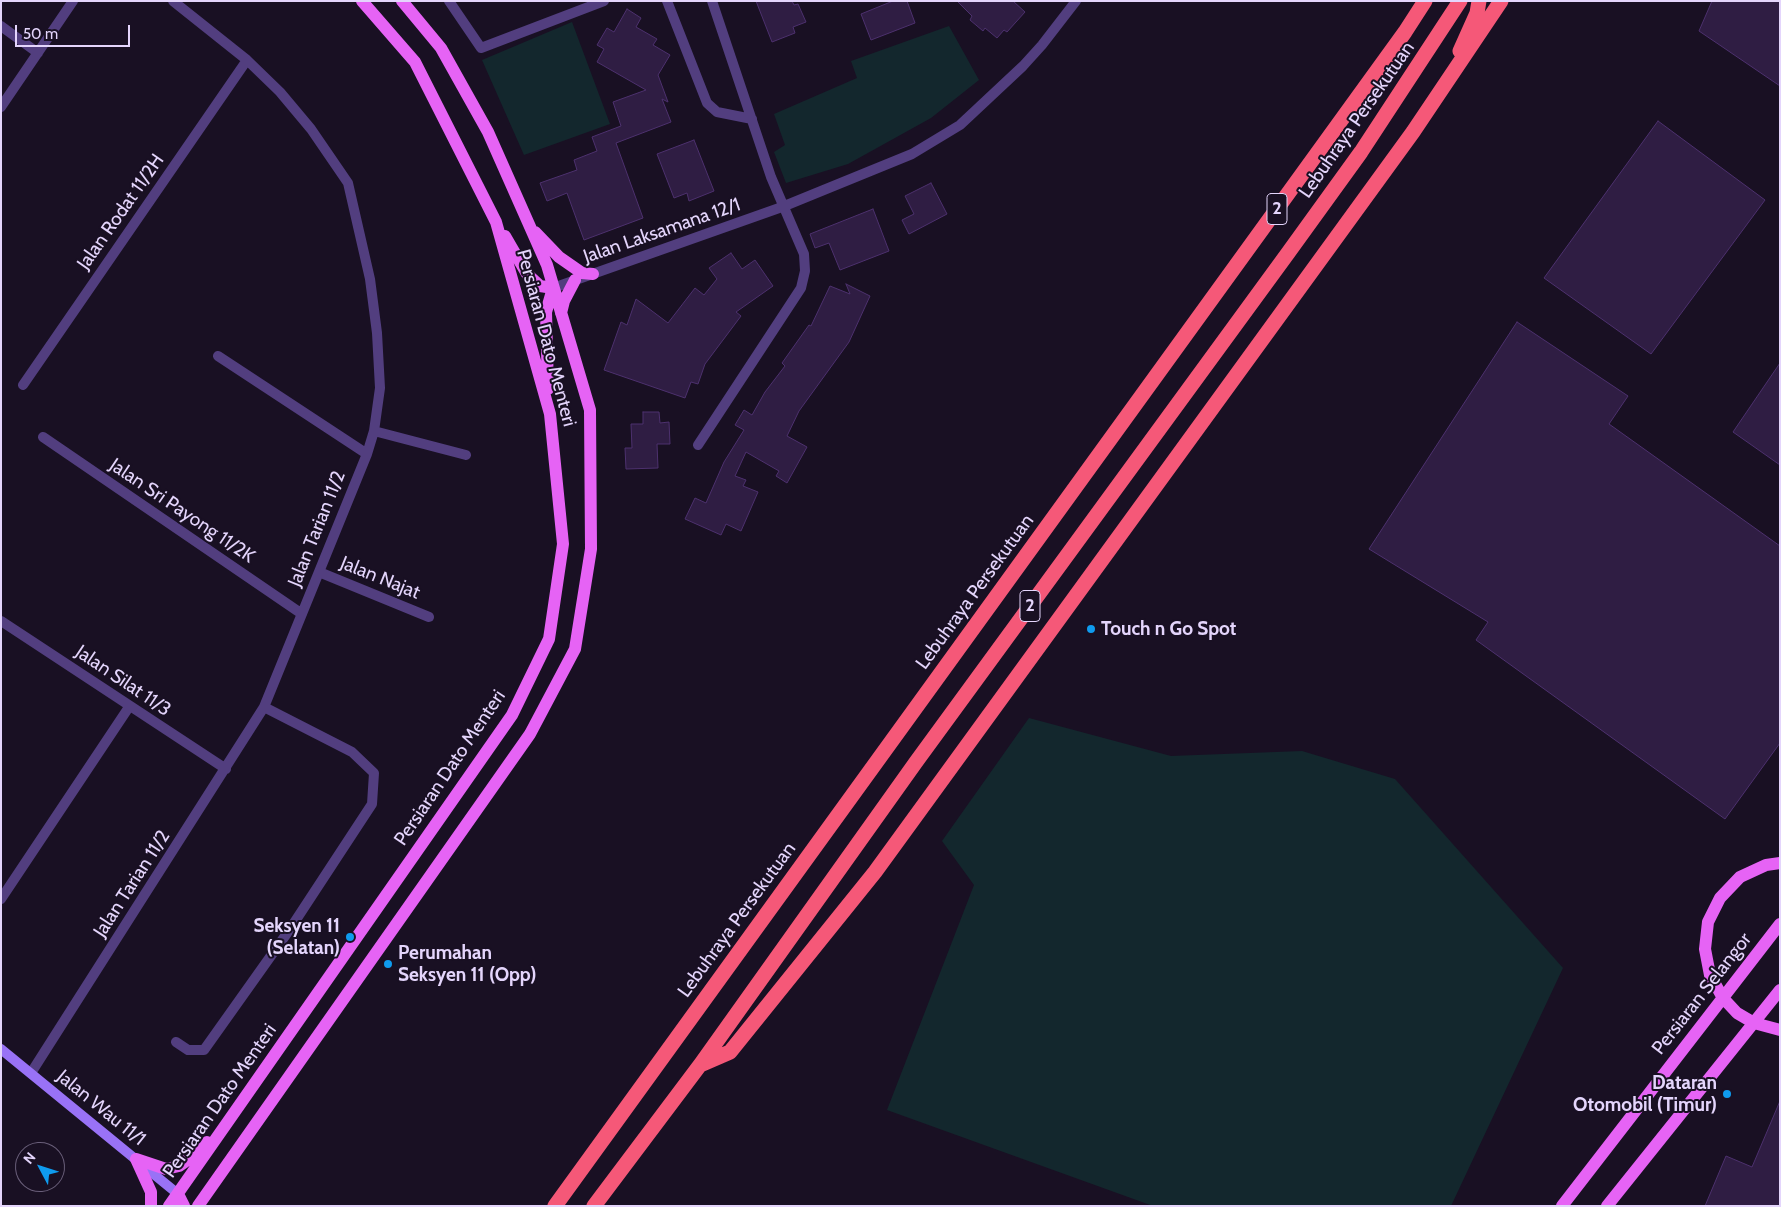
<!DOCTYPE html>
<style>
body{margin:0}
#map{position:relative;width:1781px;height:1207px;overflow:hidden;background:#191023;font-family:Cabin,sans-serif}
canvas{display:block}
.frame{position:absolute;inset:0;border:2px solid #e4d5fc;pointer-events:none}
.north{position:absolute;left:15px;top:1142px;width:50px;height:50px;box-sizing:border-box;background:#191023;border:1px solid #6a5f7a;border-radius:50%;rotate:310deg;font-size:14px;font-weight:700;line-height:20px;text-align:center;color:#e4d5fc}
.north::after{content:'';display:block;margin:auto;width:18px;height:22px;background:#0f9bee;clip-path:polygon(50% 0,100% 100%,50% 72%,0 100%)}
.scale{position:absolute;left:15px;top:25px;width:115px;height:22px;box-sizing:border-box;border:2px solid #e4d5fc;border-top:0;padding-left:6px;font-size:15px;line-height:18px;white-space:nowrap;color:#e4d5fc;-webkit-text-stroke:4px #191023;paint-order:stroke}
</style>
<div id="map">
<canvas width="1781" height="1207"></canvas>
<div class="frame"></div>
<div class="north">N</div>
<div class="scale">50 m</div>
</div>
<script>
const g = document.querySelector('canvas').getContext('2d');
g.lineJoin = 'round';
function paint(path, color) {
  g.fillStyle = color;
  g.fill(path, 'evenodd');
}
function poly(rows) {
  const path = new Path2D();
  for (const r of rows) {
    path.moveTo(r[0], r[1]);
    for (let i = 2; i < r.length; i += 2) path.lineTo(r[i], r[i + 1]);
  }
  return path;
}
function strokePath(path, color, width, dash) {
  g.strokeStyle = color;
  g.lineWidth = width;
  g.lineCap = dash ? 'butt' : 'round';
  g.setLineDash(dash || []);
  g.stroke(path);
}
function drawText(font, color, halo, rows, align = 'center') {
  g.font = font + ' Cabin,sans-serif';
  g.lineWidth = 4;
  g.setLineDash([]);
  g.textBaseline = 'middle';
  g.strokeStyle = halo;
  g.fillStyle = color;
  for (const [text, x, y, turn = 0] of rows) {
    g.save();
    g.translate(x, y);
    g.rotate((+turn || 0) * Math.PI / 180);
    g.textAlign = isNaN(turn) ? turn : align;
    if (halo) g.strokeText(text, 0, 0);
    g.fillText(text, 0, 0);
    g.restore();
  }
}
const green = poly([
 [572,22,610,124,524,155,482,60],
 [949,26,979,80,931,118,848,164,786,183,774,152,785,145,774,114,857,78,851,61],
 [1029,718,1171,756,1302,751,1395,779,1563,968,1451,1206,1153,1206,887,1110,974,885,942,841]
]);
const building = poly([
 [756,1,792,1,794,5,798,4,806,22,793,27,795,33,772,42,756,1],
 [893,1,907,1,915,23,871,40,861,14,893,1],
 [957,1,1013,1,1025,12,1007,32,1004,30,997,38,985,28,983,31,970,20,972,16,957,1],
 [1712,1,1780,1,1780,86,1699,31,1712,1],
 [627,9,641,18,636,27,657,39,653,45,670,55,658,75,668,102,662,99,671,122,616,143,643,218,584,240,567,193,547,201,540,183,577,170,574,160,597,151,592,137,621,126,613,102,646,90,597,62,604,49,597,45,607,28,614,32,627,9],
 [1658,121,1765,200,1651,354,1544,278,1658,121],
 [694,140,714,191,689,201,687,193,674,198,657,154,694,140],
 [931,183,947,214,909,234,902,220,914,214,905,196,931,183],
 [873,209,889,251,840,270,829,243,815,248,810,234,873,209],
 [731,253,742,269,755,260,773,286,736,312,741,316,705,364,698,384,691,382,685,398,604,370,621,322,627,325,636,299,668,323,695,288,704,295,717,279,709,268,731,253],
 [846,284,870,296,849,342,799,411,787,436,807,447,787,483,776,476,779,471,746,452,735,476,746,480,743,486,758,492,741,531,726,524,721,535,685,519,695,498,706,503,724,462,744,430,735,425,744,410,752,415,765,392,785,366,782,363,809,325,811,326,830,286,850,294,846,284],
 [1517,322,1628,396,1609,424,1780,546,1780,743,1725,819,1476,640,1488,622,1369,549,1517,322],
 [1780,363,1780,465,1733,432,1780,363],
 [643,412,659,412,660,423,669,422,670,444,657,444,658,468,626,469,625,448,632,448,631,424,643,424,643,412],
 [1780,1101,1780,1206,1705,1206,1726,1156,1752,1167,1780,1101]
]);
const street = poly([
 [449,1,481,48,604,1],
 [667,1,707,103,717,112,752,119],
 [1,26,38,53],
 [1,107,73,1],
 [553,288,782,207,912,154,960,125,1023,66,1042,45,1076,1],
 [218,356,367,454],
 [23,385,247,60],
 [374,431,466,455],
 [43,437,302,614],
 [698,445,801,288,805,271,804,254,771,177,712,1],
 [319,572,429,617],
 [1,621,226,769],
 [1,899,129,707],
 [176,1042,188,1050,204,1050,290,929,372,804,374,773,352,752,264,707],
 [31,1073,264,707,367,454,374,431,380,388,377,333,370,279,348,183,311,129,280,92,247,60,173,1]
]);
const secondary = poly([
 [1,1049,178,1194]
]);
const primary = poly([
 [535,232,559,257,582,273,593,274],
 [505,236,527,274,540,286,553,288],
 [561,313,564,301,575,280],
 [548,389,546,312,553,288],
 [1780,863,1766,865,1740,877,1720,898,1708,922,1705,949,1710,975,1723,998,1737,1013,1754,1023,1780,1030],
 [136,1159,166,1169,179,1166,193,1156,207,1142],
 [136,1159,151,1192,151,1206],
 [178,1194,184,1206],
 [169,1206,512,715,549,639,563,544,550,414,496,222,415,62,362,1],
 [198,1206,530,734,575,649,591,549,590,410,547,265,488,132,441,48,402,1],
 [1562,1206,1780,924],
 [1607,1206,1780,990]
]);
const highway = poly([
 [1460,51,1477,13,1479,1],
 [700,1065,730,1052,875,872,1413,132,1501,1],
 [555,1206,1405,32,1425,1],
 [594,1206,700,1065,916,762,1288,253,1361,152,1460,1]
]);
const markers = [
 [1091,629,5,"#0f9bee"],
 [350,937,5,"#0f9bee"],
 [388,964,5,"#0f9bee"],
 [1727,1094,5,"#0f9bee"]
];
const shields = [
 [1277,209,20],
 [1030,606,20]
];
const shieldNames = [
 ["2",1277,209],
 ["2",1030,606]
];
const streetNames = [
 ["Lebuhraya Persekutuan",1357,120,-55],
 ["Jalan Rodat 11/2H",121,212,-55],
 ["Jalan Laksamana 12/1",662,231,-19],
 ["Persiaran Dato Menteri",546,338,75],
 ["Jalan Sri Payong 11/2K",182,511,34],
 ["Jalan Tarian 11/2",317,529,-68],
 ["Jalan Najat",380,578,22],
 ["Lebuhraya Persekutuan",975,592,-54],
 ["Jalan Silat 11/3",123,681,34],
 ["Persiaran Dato Menteri",450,768,-56],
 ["Jalan Tarian 11/2",132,884,-57],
 ["Lebuhraya Persekutuan",737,920,-54],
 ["Persiaran Selangor",1702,994,-52],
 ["Persiaran Dato Menteri",220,1101,-55],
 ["Jalan Wau 11/1",101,1108,39]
];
const poiNames = [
 ["Touch n Go Spot",1101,629],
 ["Seksyen 11",340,926,"right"],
 ["(Selatan)",340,948,"right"],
 ["Perumahan",398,953],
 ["Seksyen 11 (Opp)",398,975],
 ["Dataran",1717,1083,"right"],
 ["Otomobil (Timur)",1717,1105,"right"]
];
paint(green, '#13272d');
paint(building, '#2f1d43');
strokePath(building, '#4d316e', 1);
strokePath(street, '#523e7f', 10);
strokePath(secondary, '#9972f6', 10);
strokePath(primary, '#e663f5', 12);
strokePath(highway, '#f55878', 15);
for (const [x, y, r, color] of markers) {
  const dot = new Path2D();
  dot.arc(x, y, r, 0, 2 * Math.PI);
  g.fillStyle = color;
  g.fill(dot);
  strokePath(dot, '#191023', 2);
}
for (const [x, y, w] of shields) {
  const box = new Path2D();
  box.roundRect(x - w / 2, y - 15.5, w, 31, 4);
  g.fillStyle = '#191023';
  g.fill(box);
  strokePath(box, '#e4d5fc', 1);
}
drawText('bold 18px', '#e4d5fc', null, shieldNames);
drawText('19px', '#e4d5fc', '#191023', streetNames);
drawText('bold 19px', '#e4d5fc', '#191023', poiNames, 'left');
</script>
